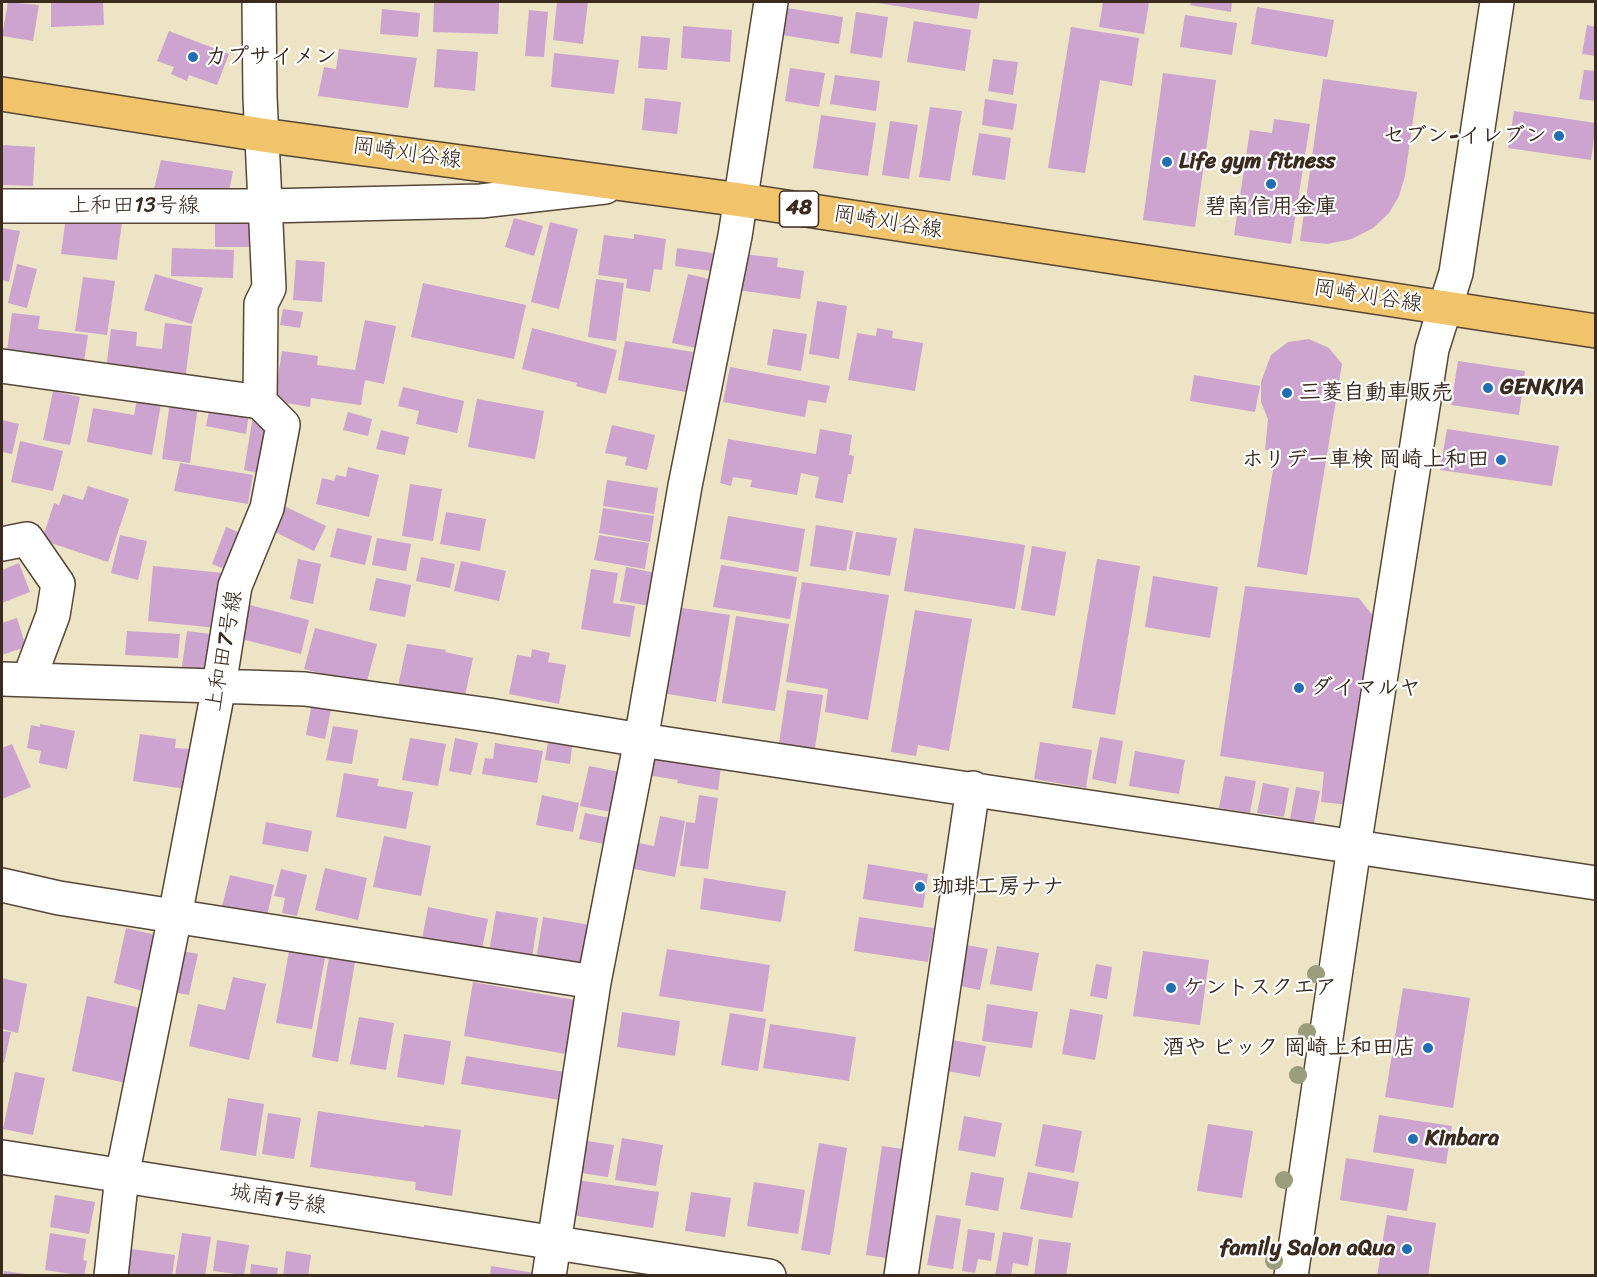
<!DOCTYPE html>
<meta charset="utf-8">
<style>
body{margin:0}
#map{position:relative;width:1597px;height:1277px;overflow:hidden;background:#ece4c4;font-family:Sriracha,sans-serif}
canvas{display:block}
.frame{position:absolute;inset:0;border:3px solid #3b2a1e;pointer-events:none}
</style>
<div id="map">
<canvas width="1597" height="1277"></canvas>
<div class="frame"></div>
</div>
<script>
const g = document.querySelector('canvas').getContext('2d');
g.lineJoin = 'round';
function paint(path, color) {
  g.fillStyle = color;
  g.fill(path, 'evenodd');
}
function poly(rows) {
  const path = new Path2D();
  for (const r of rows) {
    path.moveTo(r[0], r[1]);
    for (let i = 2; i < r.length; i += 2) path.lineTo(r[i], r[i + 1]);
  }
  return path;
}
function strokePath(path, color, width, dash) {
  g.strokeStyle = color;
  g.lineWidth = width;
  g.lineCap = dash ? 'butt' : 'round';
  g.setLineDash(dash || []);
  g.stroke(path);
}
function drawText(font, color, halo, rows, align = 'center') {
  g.font = font + ' Sriracha,"Klee One",sans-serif';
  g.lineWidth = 4.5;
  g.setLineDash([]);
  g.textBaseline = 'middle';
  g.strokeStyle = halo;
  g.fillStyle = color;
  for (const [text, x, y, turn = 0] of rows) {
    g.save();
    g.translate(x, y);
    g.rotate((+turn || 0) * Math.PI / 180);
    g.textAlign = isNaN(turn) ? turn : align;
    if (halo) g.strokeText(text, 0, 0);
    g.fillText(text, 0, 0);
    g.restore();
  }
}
const building = poly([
 [8,2,39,5,33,41,2,36],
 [51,2,103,2,104,25,51,27],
 [434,2,499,2,498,34,433,32],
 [557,2,588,2,583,44,553,40],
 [872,2,980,2,977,19],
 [1103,2,1149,2,1144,34,1099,27],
 [1191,2,1232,2,1231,12,1190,5],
 [1257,7,1334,20,1327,57,1251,44],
 [787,8,843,17,839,44,782,35],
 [382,9,420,13,418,37,380,34],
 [529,10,548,12,544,57,525,56],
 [856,12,888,17,882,58,850,53],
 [1185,15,1237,23,1232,55,1180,47],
 [914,21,971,30,965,71,907,62],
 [1587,25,1596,27,1596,56,1582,54],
 [683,26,732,30,730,62,681,58],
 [1071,27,1139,38,1132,86,1100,80,1085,173,1048,168],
 [169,31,229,54,217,85,189,75,187,81,171,74,174,67,157,61],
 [641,36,670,38,667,70,638,68],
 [339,49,417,58,408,108,318,96,324,67,336,69],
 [437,49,478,52,475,91,434,87],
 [554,53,619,60,614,94,551,87],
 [993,59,1018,62,1013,95,988,91],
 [790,68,825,73,819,107,785,101],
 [1584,70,1596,71,1596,101,1579,99],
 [1163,73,1216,80,1195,227,1143,220],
 [835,75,880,81,876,111,830,104],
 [1323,79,1417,92,1405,176,1399,196,1389,213,1373,228,1352,239,1327,244,1300,241],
 [645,98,681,102,677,134,642,130],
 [985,99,1017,104,1013,130,982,125],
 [930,107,962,111,950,181,919,177],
 [1514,111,1596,123,1591,160,1508,148],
 [821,115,876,123,868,176,813,168],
 [1274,119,1310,124,1291,244,1234,235,1250,130,1272,133],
 [890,121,918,125,909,179,882,175],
 [979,133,1011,138,1005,180,972,175],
 [2,145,35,147,33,186,2,185],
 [161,160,233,171,229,192,154,189],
 [66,216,122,222,117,260,61,254],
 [251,217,251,247,215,247,215,218],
 [514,218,543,226,534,256,505,247],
 [550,222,578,229,559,309,531,302],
 [2,228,20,231,9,282,2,280],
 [634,234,666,239,662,270,654,269,650,292,626,288,627,279,598,275,604,235,634,239],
 [172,248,234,250,233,278,171,276],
 [677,248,713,253,711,271,675,266],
 [743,254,778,258,777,267,804,271,800,299,738,290],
 [296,260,325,262,322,302,293,300],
 [17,264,37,269,27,308,8,303],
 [155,274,203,288,192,324,144,310],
 [688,274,717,281,701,349,672,343],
 [83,277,115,281,107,335,75,331],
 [596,279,624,283,616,341,588,337],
 [423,283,526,305,514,359,411,337],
 [817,301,847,306,839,359,809,354],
 [283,309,303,312,300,328,280,325],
 [12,313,40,316,38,329,88,335,83,368,6,358],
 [365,320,396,326,384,384,365,380,361,405,311,398,310,407,274,401,282,351,318,356,317,365,355,370],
 [165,323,192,326,185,380,106,370,111,329,137,332,136,346,162,349],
 [532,328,617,350,606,394,576,386,577,383,522,369],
 [877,328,893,331,892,338,923,343,915,391,848,380,857,333,876,336],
 [773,329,807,334,801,371,767,365],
 [1309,339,1329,348,1342,364,1307,575,1257,567,1276,452,1265,450,1268,419,1261,402,1261,382,1271,355,1288,342],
 [625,341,693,352,686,392,618,380],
 [1458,361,1525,371,1519,415,1451,405],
 [730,367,830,386,826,403,808,400,805,417,723,402],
 [1194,375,1260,386,1255,412,1190,401],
 [403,387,464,401,457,433,416,424,419,411,398,406],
 [53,391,80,397,70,445,43,440],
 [477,399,544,411,535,459,468,447],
 [137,400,161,404,152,455,87,442,93,408,134,415],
 [170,402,198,406,190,463,162,459],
 [210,406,249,413,246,434,206,426],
 [348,412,372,419,368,436,343,430],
 [253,416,274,432,268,475,244,470],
 [2,420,19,424,12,454,2,452],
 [612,425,655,435,647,470,625,465,627,457,605,453],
 [820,429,852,435,849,455,854,456,851,474,848,474,843,503,815,498,819,477,801,473,797,495,750,487,752,480,733,477,731,486,720,483,728,439,816,454],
 [1447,429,1559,446,1552,486,1440,470],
 [381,430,409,437,405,455,376,449],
 [20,441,63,451,53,491,11,482],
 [180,463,253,475,248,504,174,491],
 [348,467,379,475,369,517,316,504,322,478,334,481,336,475,346,477],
 [607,480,658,488,654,514,603,506],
 [410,484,442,489,433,541,402,536],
 [88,486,129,499,108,562,42,540,54,503,59,505,63,494,83,500],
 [284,506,326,526,314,551,273,531],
 [603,508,654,516,650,542,599,533],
 [446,512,486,519,480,551,440,544],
 [728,516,805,529,798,572,720,559],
 [816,525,853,531,846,571,810,566],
 [226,527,248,536,234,573,212,564],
 [337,528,372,536,365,565,330,557],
 [914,528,1025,545,1015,609,904,591],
 [856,532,897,538,890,576,849,569],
 [120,535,147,541,138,580,111,573],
 [599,535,649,543,645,569,594,560],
 [377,538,411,544,406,571,372,565],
 [1032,546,1066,552,1055,616,1021,610],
 [421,557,455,564,450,588,416,581],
 [298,559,321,564,313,604,290,599],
 [1097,559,1140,566,1115,715,1072,708],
 [461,561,506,571,499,601,454,591],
 [19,563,30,592,2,603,2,570],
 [721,565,797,577,790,619,713,607],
 [153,566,223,573,217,628,148,621],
 [626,567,656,573,650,606,620,601],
 [591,569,618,573,613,603,635,606,630,637,581,629],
 [1153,576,1218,587,1210,638,1145,627],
 [376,578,411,585,405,617,369,610],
 [802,582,889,595,868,720,825,712,828,689,786,682],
 [1245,586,1359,598,1377,621,1350,805,1321,802,1324,772,1220,756],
 [242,603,309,620,301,654,233,637],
 [676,607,730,615,716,702,662,693],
 [915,610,972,619,949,751,918,745,916,756,891,752],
 [736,616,789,624,775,711,722,703],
 [17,618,26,647,2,655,2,623],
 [315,628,377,644,366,685,304,669],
 [127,631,180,634,178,658,125,655],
 [187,631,219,635,213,677,181,673],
 [407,644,446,650,445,652,473,658,463,705,397,691],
 [532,649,550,653,548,662,566,665,559,704,509,694,517,655,531,657],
 [787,690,823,695,814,755,778,750],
 [312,702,332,705,325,739,306,735],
 [40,724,75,731,67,769,39,763,41,751,27,748,31,725,40,727],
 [333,726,358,730,352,764,326,760],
 [140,734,176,739,175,748,191,749,185,789,133,781],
 [549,735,573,739,570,764,545,760],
 [1100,737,1123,741,1116,784,1092,779],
 [410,738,446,744,438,786,402,780],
 [455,738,478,743,471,775,449,771],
 [1040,742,1092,750,1086,788,1034,779],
 [495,743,543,751,537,783,482,774,485,758,493,759],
 [12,744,31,787,2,799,2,748],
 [651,748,722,759,718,790,677,783,678,780,647,775],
 [1135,751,1185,760,1179,794,1129,786],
 [589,766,620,772,611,812,580,806],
 [344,773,379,779,377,786,413,792,406,829,336,817],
 [1225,776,1256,781,1250,813,1219,808],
 [1263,783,1289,788,1284,817,1257,813],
 [1296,787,1320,791,1314,823,1290,819],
 [542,795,579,803,573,832,536,825],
 [699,795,718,798,708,869,680,866,686,822,695,823],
 [585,813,610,818,604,844,579,839],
 [660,816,685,821,675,877,629,868,634,842,654,846],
 [266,822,312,831,308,852,262,844],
 [384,836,431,846,421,896,373,887],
 [868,864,928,874,923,908,863,899],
 [325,868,367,878,358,920,315,910],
 [281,869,307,875,297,916,282,913,285,898,274,896],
 [230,875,274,885,266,920,221,910],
 [704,878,786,891,781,922,700,909],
 [428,907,488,919,482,949,421,945],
 [496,911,538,918,532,958,489,952],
 [543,917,590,925,583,967,536,960],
 [859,917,934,928,928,962,854,951],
 [126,928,156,935,143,991,114,983],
 [962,944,988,949,980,990,955,985],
 [290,946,326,952,312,1029,276,1023],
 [997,946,1039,953,1032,991,990,984],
 [667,949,770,965,763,1012,659,996],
 [176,950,198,954,189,995,167,991],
 [1143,951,1209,960,1200,1025,1133,1016],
 [330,952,356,956,338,1062,312,1057],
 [1096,964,1112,967,1107,999,1090,996],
 [233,977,266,984,249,1060,189,1046,198,1004,225,1010],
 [2,978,27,984,18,1033,2,1029],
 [473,982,575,1000,566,1054,464,1036],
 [1403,988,1470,998,1453,1108,1385,1097],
 [87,996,141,1008,126,1083,72,1071],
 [987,1004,1038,1012,1032,1048,982,1041],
 [1070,1009,1103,1015,1095,1060,1062,1054],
 [622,1012,680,1021,675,1056,617,1047],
 [730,1013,766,1019,758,1071,721,1065],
 [359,1017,394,1023,386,1070,350,1064],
 [770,1024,856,1037,849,1081,763,1068],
 [2,1031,11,1032,4,1063,2,1062],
 [404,1034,451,1041,444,1085,397,1077],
 [952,1040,986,1046,980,1077,947,1071],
 [466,1056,565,1072,560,1100,461,1084],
 [15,1072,45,1078,33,1135,3,1129],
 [228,1098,264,1104,256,1156,220,1150],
 [318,1111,424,1127,424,1125,461,1130,452,1196,415,1190,416,1182,310,1167],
 [268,1113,301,1118,294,1159,262,1154],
 [1379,1115,1452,1126,1446,1164,1373,1152],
 [964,1116,1002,1123,995,1157,958,1150],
 [1043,1124,1082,1131,1074,1173,1035,1166],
 [1208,1124,1253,1131,1242,1198,1197,1191],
 [622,1138,663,1145,656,1186,615,1180],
 [580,1140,614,1145,608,1177,575,1172],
 [819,1143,847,1148,830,1255,801,1250],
 [882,1146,910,1150,894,1259,866,1255],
 [1346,1158,1414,1169,1407,1211,1340,1200],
 [971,1172,1004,1178,998,1211,965,1205],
 [1028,1172,1079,1182,1072,1218,1020,1209],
 [577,1180,659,1192,653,1228,571,1215],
 [754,1182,805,1190,798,1234,747,1226],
 [691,1192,731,1198,725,1237,685,1231],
 [55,1195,95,1202,89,1234,50,1227],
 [936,1215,961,1219,953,1269,927,1265],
 [1387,1215,1436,1223,1428,1276,1377,1276],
 [968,1229,995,1233,991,1261,978,1259,975,1273,962,1271],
 [1003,1232,1033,1237,1028,1266,1013,1263,1011,1276,995,1276],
 [50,1233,86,1239,83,1260,87,1261,84,1276,45,1270],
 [182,1233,211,1237,205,1276,175,1276],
 [1039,1239,1071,1243,1066,1276,1034,1276],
 [217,1240,249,1245,244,1275,213,1271],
 [125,1248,175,1255,172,1276,120,1276],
 [286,1251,311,1255,308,1276,283,1276],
 [251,1264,278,1268,277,1276,250,1276],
 [491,1266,535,1273,534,1276,490,1276],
 [4,1271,26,1274,26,1276,4,1276]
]);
const minor = poly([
 [2,206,266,206,481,201,605,187],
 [2,366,260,402],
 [2,544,27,539,58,584,53,615,29,679],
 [2,679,305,689,489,715,641,740,1596,883],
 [2,885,59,898,594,982],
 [2,1157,769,1276],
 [111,1276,122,1176,175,916,219,686,235,586,267,508,283,425,260,402,261,304,269,288,260,97,259,2],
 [549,1276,594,982,641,740,685,486,735,236,771,2],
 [901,1276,973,788],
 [1291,1276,1354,847,1432,349,1456,273,1497,2]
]);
const major = poly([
 [2,94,262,135,741,200,1596,331]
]);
const trees = [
 [1316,974],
 [1307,1032],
 [1298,1075],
 [1284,1180],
 [1274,1261]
];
const markers = [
 [193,57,6,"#1f6fb2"],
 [1559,136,6,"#1f6fb2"],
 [1167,162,6,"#1f6fb2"],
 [1271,184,6,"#1f6fb2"],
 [1488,388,6,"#1f6fb2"],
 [1287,393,6,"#1f6fb2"],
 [1501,460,6,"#1f6fb2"],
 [1299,688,6,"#1f6fb2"],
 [920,887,6,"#1f6fb2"],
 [1171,988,6,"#1f6fb2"],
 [1428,1048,6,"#1f6fb2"],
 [1413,1139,6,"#1f6fb2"],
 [1407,1249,6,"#1f6fb2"]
];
const shields = [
 [799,209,39]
];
const shieldNames = [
 ["48",799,209]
];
const poiNames = [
 ["カプサイメン",205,57],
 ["セブン-イレブン",1547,136,"right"],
 ["Life gym fitness",1179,162],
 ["碧南信用金庫",1271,207,"center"],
 ["GENKIYA",1500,388],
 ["三菱自動車販売",1299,393],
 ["ホリデー車検 岡崎上和田",1489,460,"right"],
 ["ダイマルヤ",1311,688],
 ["珈琲工房ナナ",932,887],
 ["ケントスクエア",1183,988],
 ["酒や ビック 岡崎上和田店",1416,1048,"right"],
 ["Kinbara",1425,1139],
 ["family Salon aQua",1395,1249,"right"]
];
const streetNames = [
 ["岡崎刈谷線",407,154,8],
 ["上和田13号線",134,206],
 ["岡崎刈谷線",888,223,9],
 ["岡崎刈谷線",1368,297,9],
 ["上和田7号線",225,651,-80],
 ["城南1号線",278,1200,9]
];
paint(building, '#cda4cf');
strokePath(minor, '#564637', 36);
strokePath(major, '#564637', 36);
strokePath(minor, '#fff', 33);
strokePath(major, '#f1c36a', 33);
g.fillStyle = '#9a9c7c';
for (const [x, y] of trees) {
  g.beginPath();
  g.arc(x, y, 9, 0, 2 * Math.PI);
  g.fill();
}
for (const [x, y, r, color] of markers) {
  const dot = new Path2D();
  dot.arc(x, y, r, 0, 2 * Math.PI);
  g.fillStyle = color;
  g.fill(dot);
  strokePath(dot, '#fff', 2);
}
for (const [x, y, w] of shields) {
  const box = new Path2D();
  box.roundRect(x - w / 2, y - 18, w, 36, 4.5);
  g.fillStyle = '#fff';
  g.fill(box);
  strokePath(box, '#3b2a1e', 1.5);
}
drawText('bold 21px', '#3b2a1e', null, shieldNames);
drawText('bold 22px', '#3b2a1e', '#fff', poiNames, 'left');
drawText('22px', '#3b2a1e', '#fff', streetNames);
</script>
